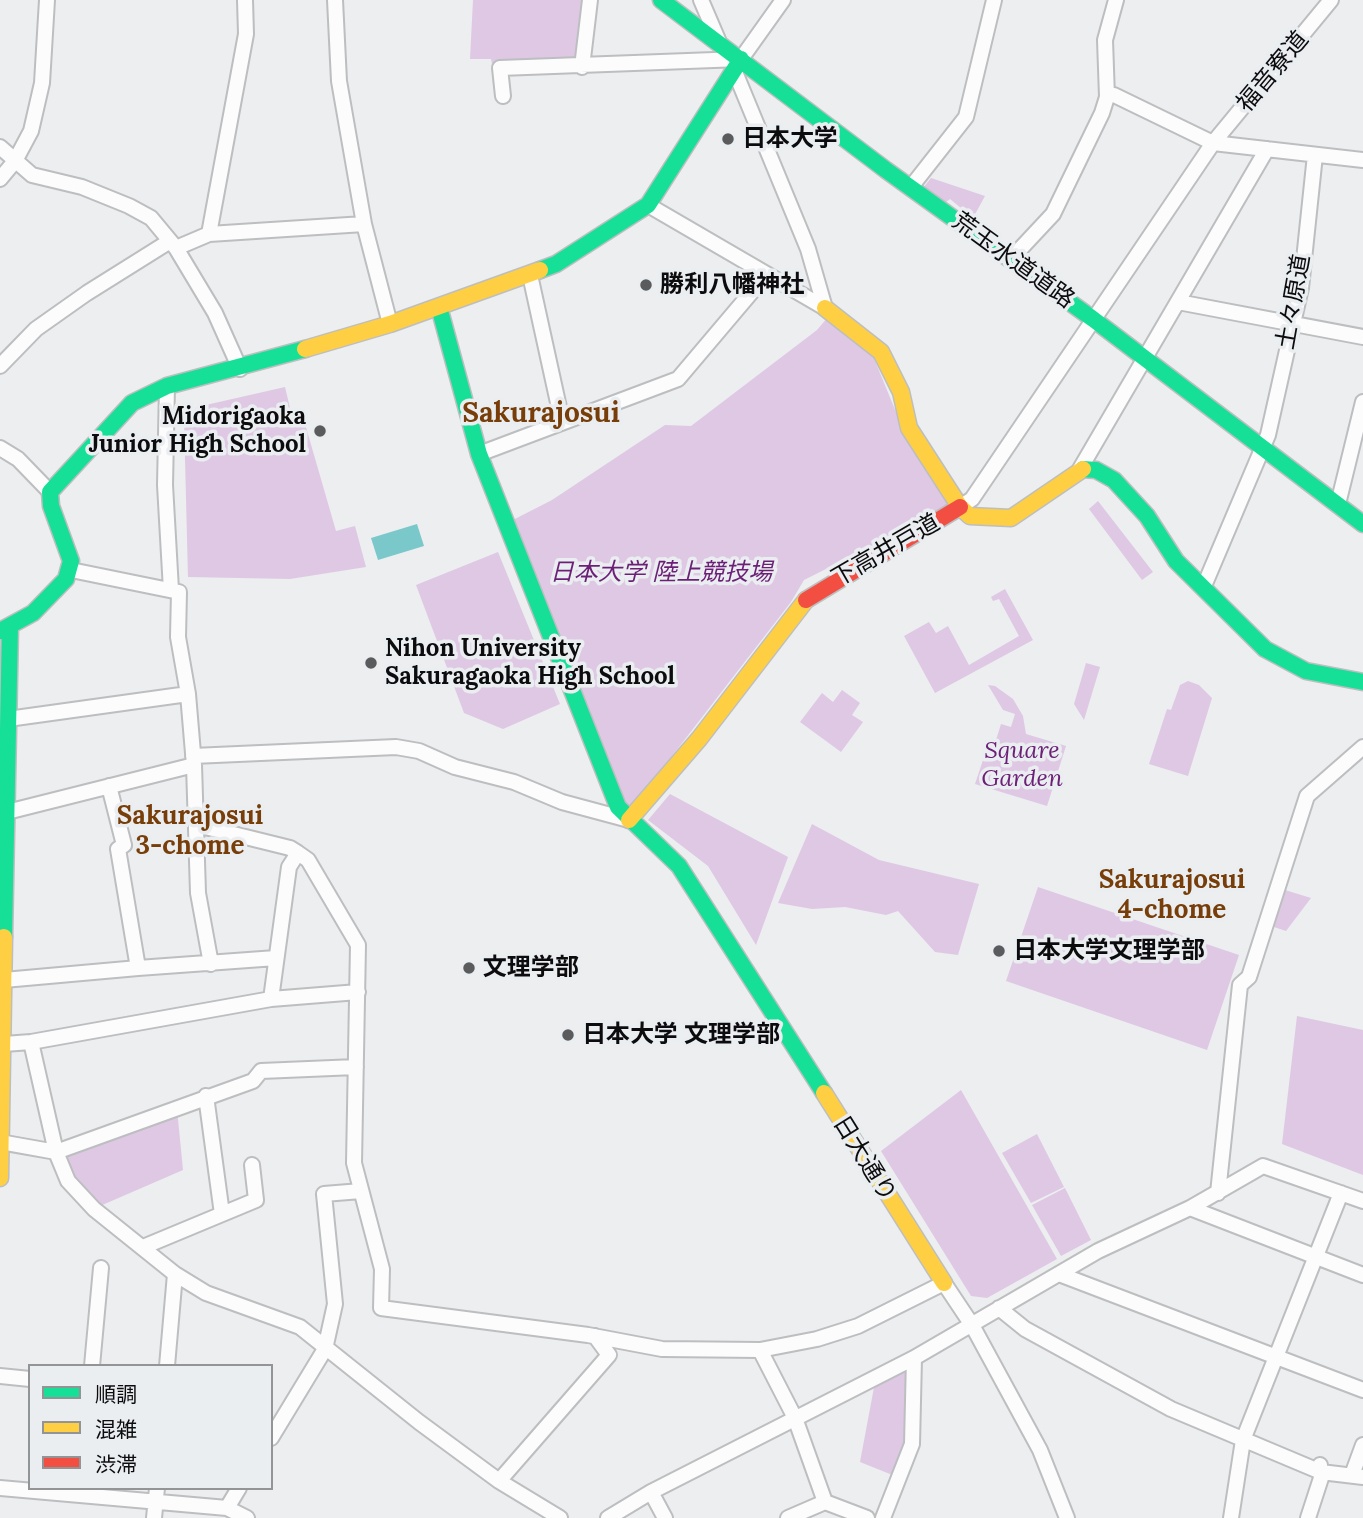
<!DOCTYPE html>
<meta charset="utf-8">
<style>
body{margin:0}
#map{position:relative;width:1363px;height:1518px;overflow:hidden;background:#eceef0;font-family:Lora,"Noto Sans JP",serif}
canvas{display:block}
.legend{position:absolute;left:28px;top:1364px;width:245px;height:126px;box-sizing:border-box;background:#ebeef1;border:2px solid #929496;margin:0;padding:9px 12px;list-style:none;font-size:21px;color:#0c0c0e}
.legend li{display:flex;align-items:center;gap:14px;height:35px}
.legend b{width:35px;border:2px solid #929496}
</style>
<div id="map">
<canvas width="1363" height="1518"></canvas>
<ul class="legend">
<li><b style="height:9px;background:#16e098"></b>順調</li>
<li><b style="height:9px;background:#ffcf43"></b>混雑</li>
<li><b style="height:9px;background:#f24e42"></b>渋滞</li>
</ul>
</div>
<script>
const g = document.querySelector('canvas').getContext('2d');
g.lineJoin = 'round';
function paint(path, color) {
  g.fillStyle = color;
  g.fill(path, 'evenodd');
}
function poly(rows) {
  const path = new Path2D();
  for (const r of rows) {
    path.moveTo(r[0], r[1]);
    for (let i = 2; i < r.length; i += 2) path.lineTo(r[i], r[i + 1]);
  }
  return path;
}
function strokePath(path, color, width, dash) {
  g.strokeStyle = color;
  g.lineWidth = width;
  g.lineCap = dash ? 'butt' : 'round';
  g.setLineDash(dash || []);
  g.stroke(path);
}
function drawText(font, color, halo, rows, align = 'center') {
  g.font = font + ' Lora,"Noto Sans JP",serif';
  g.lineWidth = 7;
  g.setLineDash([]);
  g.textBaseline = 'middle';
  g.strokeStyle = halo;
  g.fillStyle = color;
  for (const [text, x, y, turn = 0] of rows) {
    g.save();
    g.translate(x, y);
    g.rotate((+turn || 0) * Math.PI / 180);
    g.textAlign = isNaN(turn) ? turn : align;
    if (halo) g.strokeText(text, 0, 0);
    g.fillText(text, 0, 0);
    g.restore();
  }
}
const green = poly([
 [473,0,586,0,580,64,492,64,491,59,470,59],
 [931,178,985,196,973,218,950,199,945,203,923,188],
 [828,317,873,356,905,434,952,506,804,580,791,602,628,813,509,522,552,500,665,425,691,426,817,330],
 [285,387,291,412,301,410,336,531,355,526,366,567,290,579,188,577,184,420,197,407],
 [1098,501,1153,572,1142,580,1089,509],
 [498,552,560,704,503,729,464,713,416,585],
 [1005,589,1033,640,935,693,904,636,929,622,936,633,948,626,969,665,1019,636,999,599,993,601,991,597],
 [1086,663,1100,667,1084,720,1074,704],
 [1188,681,1199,685,1212,698,1188,776,1149,764,1167,709,1171,710,1180,685],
 [988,685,995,686,1013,699,1023,716,1026,734,1066,746,1047,806,975,784,990,739,996,740,1001,724,1011,727,1015,714,1003,710],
 [842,690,860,703,852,715,863,722,841,752,800,722,822,693,833,702],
 [670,794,788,857,756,945,708,866,648,820],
 [812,824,879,860,979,884,958,955,935,952,898,911,886,915,845,907,812,909,778,903],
 [1038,887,1239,955,1207,1050,1006,981],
 [1285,890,1311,898,1286,931,1274,927],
 [1297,1016,1363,1030,1363,1175,1282,1144],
 [961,1090,1057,1259,987,1298,971,1296,881,1151],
 [177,1109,183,1170,100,1206,72,1178,60,1154],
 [1037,1134,1064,1187,1031,1203,1002,1153],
 [1065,1188,1091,1240,1061,1256,1032,1205],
 [910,1366,908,1440,895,1476,860,1462,875,1382]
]);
const water = poly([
 [417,524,424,546,378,560,371,538]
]);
const street = poly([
 [335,0,339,81,364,224,390,324],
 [701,0,719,42],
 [582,67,590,0],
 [735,72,808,249,825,308],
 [1114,95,1213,143,1363,160],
 [503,96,500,68,741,59,783,0],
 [0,147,32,175,82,187,129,206,151,218,176,248,215,313,240,369],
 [0,179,15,161,31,131,42,83,47,0],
 [911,187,966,117,994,0],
 [648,205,825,308],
 [209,234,246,34,245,0],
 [176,248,209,234,364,224],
 [1010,260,1053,214,1102,113,1107,97,1105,40,1116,0],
 [530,275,562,421],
 [1178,302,1363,337],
 [0,366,36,329,87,293,170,241],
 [167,386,165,485,171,590],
 [0,448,18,459,50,492],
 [479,454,678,379,766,275],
 [1080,469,1267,149],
 [1338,504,1363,402],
 [960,507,972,499,1213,143,1331,0],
 [71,570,179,592,178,637,188,694,194,765,198,893,211,964],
 [1204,586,1268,435,1301,288,1315,155],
 [8,719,188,694],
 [193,756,396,747,419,751,455,767,514,782,562,802,629,820],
 [109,786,124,845,118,849,138,968,276,958],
 [7,812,194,765],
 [197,825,290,848,298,853,308,860,358,945,354,1163,382,1269,381,1308,588,1335,662,1349,760,1350,817,1339,858,1326,944,1283,972,1325,1040,1450,1067,1518],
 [4,980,138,968],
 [271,999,358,992],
 [31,1042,56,1152,68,1181,94,1209,175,1274,206,1293,300,1327,419,1422,499,1481,560,1518],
 [4,1044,31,1042,271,999,289,867,298,853],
 [206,1096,222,1214],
 [0,1142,56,1152,253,1081,261,1071,356,1067],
 [1218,1193,1240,985,1249,977,1307,796,1363,747],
 [1190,1208,1363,1275],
 [143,1247,256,1200,252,1165],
 [1059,1274,1363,1390],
 [999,1308,1025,1329,1171,1409,1321,1472,1363,1477],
 [760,1350,795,1418,825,1502,867,1518],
 [92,1366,101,1268],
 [167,1366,175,1274],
 [0,1376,30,1379],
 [271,1438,325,1349,335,1304,324,1194,361,1191],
 [1352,1475,1363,1445],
 [499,1481,609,1355,595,1336],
 [0,1488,227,1508,247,1518],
 [651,1492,665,1518],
 [227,1508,239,1488],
 [154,1518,157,1488],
 [608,1518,651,1492,914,1358,1098,1251,1190,1208,1263,1166,1363,1201],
 [788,1518,825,1502],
 [883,1518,912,1444,914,1358],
 [1231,1518,1243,1440,1341,1193],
 [1308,1518,1321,1478,1320,1465]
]);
const fast = poly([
 [661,0,886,170,1093,319,1363,524],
 [540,270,556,264,648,205,741,59],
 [439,307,479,454,618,807,679,866,824,1093],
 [1083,469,1096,470,1114,480,1147,516,1176,561,1265,649,1306,671,1363,682],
 [0,631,33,613,66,579,71,561,51,506,50,492,132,403,167,386,305,349],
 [4,937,10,626]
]);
const slow = poly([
 [825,308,881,352,901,392,909,428,960,507,970,516,1011,518,1083,469],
 [305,349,390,324,540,270],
 [629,820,699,739,806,600],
 [824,1093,944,1283],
 [0,1178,4,937]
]);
const jam = poly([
 [806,600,960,507]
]);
const markers = [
 [728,139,7,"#5a5b5d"],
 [646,285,7,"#5a5b5d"],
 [320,431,7,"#5a5b5d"],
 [371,663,7,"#5a5b5d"],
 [999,951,7,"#5a5b5d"],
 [469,968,7,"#5a5b5d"],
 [568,1035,7,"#5a5b5d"]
];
const streetNames = [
 ["福音寮道",1273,72,-50],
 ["荒玉水道道路",1013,261,36],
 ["土々原道",1294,302,-80],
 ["下高井戸道",886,551,-30],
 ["日大通り",864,1159,58]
];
const poiNames = [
 ["日本大学",742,139],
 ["勝利八幡神社",660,285],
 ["Midorigaoka",306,417,"right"],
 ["Junior High School",306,445,"right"],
 ["Nihon University",385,649],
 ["Sakuragaoka High School",385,677],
 ["日本大学文理学部",1013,951],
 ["文理学部",483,968],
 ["日本大学 文理学部",582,1035]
];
const parkNames = [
 ["日本大学 陸上競技場",661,573],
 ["Square",1022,751],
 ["Garden",1022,779]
];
const neighbourhoodNames = [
 ["Sakurajosui",190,817],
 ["3-chome",190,847],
 ["Sakurajosui",1172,881],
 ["4-chome",1172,911]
];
const quarterNames = [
 ["Sakurajosui",541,414]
];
paint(green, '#dfc8e4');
paint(water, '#7bc8cb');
strokePath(street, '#bdbec0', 18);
strokePath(fast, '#bdbec0', 19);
strokePath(slow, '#bdbec0', 19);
strokePath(jam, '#bdbec0', 19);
strokePath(street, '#fcfcfd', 14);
strokePath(fast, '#16e098', 16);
strokePath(slow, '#ffcf43', 16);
strokePath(jam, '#f24e42', 16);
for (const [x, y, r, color] of markers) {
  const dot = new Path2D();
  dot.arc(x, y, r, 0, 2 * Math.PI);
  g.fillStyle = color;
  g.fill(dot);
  strokePath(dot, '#ebeef1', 2.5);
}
drawText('24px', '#0c0c0e', '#ebeef1', streetNames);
drawText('bold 24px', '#0c0c0e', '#ebeef1', poiNames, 'left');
drawText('italic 24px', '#6b1f76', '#ebeef1', parkNames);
drawText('bold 26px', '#783e09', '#ebeef1', neighbourhoodNames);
drawText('bold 28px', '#783e09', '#ebeef1', quarterNames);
</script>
